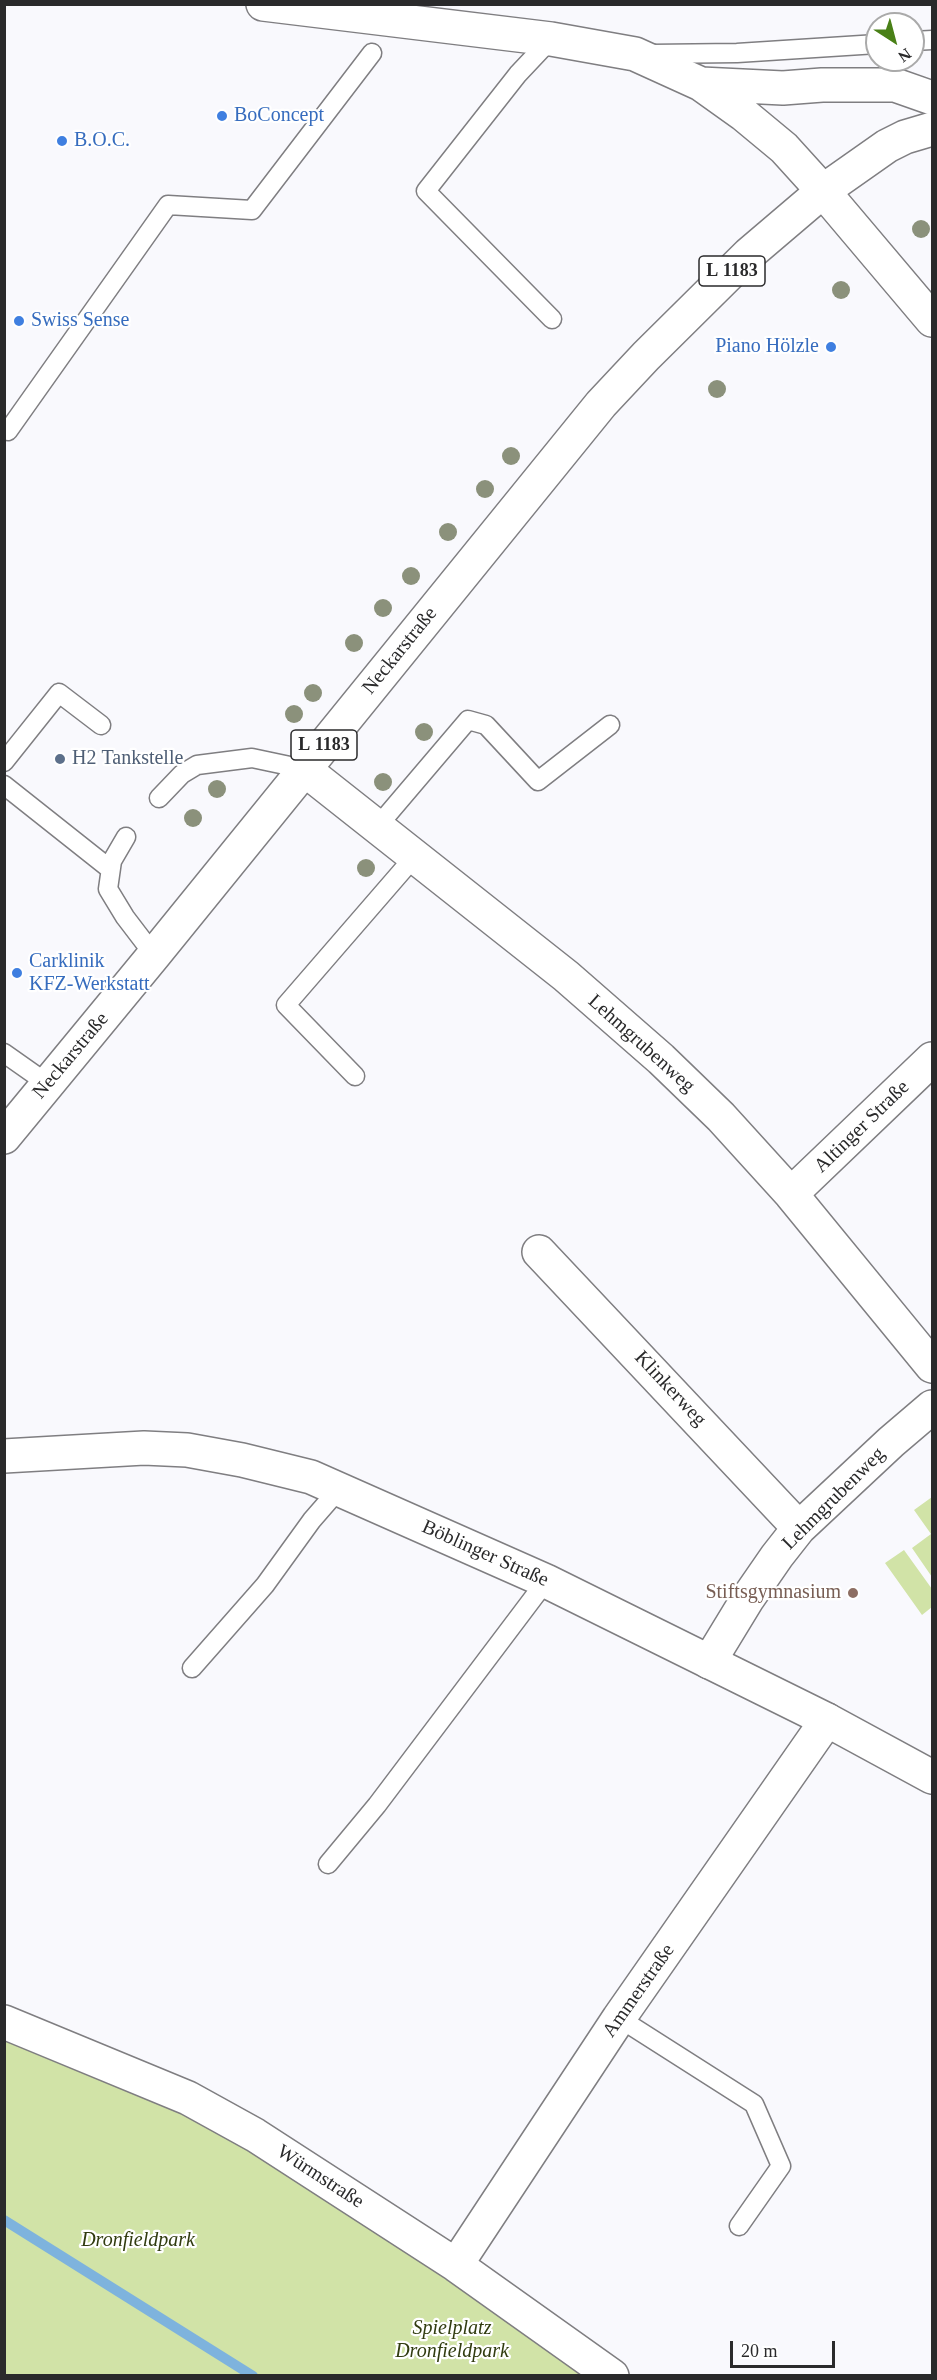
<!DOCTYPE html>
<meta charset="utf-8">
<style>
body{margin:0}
#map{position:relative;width:937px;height:2380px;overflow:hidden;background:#f9f9fd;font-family:"Times New Roman",serif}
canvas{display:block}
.frame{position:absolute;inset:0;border:6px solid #2a2a2b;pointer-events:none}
.north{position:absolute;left:865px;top:12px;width:60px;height:60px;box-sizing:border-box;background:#fff;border:2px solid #aaa;border-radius:50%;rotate:144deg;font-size:16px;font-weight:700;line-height:24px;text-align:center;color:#2a2a2b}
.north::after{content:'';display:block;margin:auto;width:21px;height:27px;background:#498017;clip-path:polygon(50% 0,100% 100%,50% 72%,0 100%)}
.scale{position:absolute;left:730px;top:2341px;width:105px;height:27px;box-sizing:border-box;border:3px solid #2a2a2b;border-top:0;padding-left:8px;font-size:18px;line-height:21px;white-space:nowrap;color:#2a2a2b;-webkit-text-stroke:4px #fff;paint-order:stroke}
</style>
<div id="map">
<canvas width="937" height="2380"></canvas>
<div class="frame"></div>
<div class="north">N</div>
<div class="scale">20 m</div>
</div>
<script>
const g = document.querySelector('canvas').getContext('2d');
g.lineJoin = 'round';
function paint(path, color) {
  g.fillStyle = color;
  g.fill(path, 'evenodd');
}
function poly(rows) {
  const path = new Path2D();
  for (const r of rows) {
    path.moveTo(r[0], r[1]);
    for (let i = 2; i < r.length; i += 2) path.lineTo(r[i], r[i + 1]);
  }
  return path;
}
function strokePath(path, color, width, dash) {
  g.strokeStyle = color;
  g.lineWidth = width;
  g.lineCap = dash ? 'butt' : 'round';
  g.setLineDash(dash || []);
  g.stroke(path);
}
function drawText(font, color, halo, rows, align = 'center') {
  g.font = font + ' "Times New Roman",serif';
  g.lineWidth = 4.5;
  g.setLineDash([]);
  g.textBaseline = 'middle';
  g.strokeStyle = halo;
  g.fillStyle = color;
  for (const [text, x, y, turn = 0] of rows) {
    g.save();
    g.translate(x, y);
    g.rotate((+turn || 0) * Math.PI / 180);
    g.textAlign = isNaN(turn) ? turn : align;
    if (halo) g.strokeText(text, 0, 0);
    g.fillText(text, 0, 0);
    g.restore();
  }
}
const green = poly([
 [932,1497,932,1577,912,1548,931,1534,914,1510],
 [904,1550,932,1589,932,1607,922,1615,885,1563],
 [5,2039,146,2093,268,2160,430,2268,584,2375,5,2376]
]);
const stream = poly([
 [4,2220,253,2376]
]);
const lane = poly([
 [551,39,518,74,426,191,552,319],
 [913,41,932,40],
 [651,54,737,53,877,44],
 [4,429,8,431,168,205,252,210,372,53],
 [4,762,59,693,101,725],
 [4,785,110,869],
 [159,798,182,774,197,765,252,758,304,769],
 [377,827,468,720,486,725,538,781,610,725],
 [126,837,112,861,108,889,125,917,154,955],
 [4,1053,48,1084],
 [355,1076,286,1005,415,856],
 [192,1668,265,1585,312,1520,339,1489],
 [328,1864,377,1805,546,1581],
 [619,2018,754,2104,781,2166,739,2226]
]);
const street = poly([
 [823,191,932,320],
 [304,769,566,976,661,1059,721,1117,791,1194,932,1366],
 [791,1194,932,1059],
 [539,1252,799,1528],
 [709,1662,748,1598,777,1556,799,1528,891,1442,932,1407],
 [4,2022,188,2098,255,2135,456,2265,612,2376],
 [456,2265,619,2018,827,1720]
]);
const secondary = poly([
 [263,4,551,39,635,54,701,84,743,114,784,148,823,191],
 [701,84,783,88,822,85,895,85,932,98],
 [4,1456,144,1448,187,1450,242,1460,311,1477,546,1581,827,1720,932,1777]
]);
const primary = poly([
 [4,1137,154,955,601,404,646,356,749,254,823,191,887,146,905,137,932,129]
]);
const trees = [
 [921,229],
 [841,290],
 [717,389],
 [511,456],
 [485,489],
 [448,532],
 [411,576],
 [383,608],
 [354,643],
 [313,693],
 [294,714],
 [424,732],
 [383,782],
 [217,789],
 [193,818],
 [366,868]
];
const markers = [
 [222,116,6,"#3f7fe0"],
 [62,141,6,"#3f7fe0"],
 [19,321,6,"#3f7fe0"],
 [831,347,6,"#3f7fe0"],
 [60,759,6,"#5c6f8a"],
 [17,973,6,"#3f7fe0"],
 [853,1593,6,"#8d6e63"]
];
const shields = [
 [732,271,66],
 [324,745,66]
];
const shieldNames = [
 ["L 1183",732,271],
 ["L 1183",324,745]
];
const shopNames = [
 ["BoConcept",234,116],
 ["B.O.C.",74,141],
 ["Swiss Sense",31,321],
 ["Piano Hölzle",819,347,"right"],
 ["Carklinik",29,962],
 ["KFZ-Werkstatt",29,985]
];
const streetNames = [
 ["Neckarstraße",400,651,-51],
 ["Lehmgrubenweg",641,1044,42],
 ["Neckarstraße",71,1056,-50],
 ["Altinger Straße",862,1127,-44],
 ["Klinkerweg",670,1389,47],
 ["Lehmgrubenweg",834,1499,-45],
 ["Böblinger Straße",485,1554,24],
 ["Ammerstraße",639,1991,-55],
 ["Würmstraße",320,2177,33]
];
const serviceNames = [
 ["H2 Tankstelle",72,759]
];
const educationNames = [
 ["Stiftsgymnasium",841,1593]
];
const parkNames = [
 ["Dronfieldpark",138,2241],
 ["Spielplatz",452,2329],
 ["Dronfieldpark",452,2352]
];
paint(green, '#d1e3a7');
strokePath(stream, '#7eb3dd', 10);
strokePath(lane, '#7f7e81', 21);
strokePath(street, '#7f7e81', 36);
strokePath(secondary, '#7f7e81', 36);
strokePath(primary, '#7f7e81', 36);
strokePath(lane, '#fff', 18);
strokePath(street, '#fff', 33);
strokePath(secondary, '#fff', 33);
strokePath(primary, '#fff', 33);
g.fillStyle = '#8b917b';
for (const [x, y] of trees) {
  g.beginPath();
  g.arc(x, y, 9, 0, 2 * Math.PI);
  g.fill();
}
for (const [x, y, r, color] of markers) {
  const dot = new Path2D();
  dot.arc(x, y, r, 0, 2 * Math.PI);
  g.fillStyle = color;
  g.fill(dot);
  strokePath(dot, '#fff', 2);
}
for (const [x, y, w] of shields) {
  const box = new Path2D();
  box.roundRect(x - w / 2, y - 15, w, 30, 4.5);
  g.fillStyle = '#fff';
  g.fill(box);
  strokePath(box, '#2a2a2b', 1.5);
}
drawText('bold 18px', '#2a2a2b', null, shieldNames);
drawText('20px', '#366cbe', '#fff', shopNames, 'left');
drawText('20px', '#2a2a2b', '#fff', streetNames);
drawText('20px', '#4e5e75', '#fff', serviceNames, 'left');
drawText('20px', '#785e54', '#fff', educationNames, 'right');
drawText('italic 20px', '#313c10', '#fff', parkNames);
</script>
